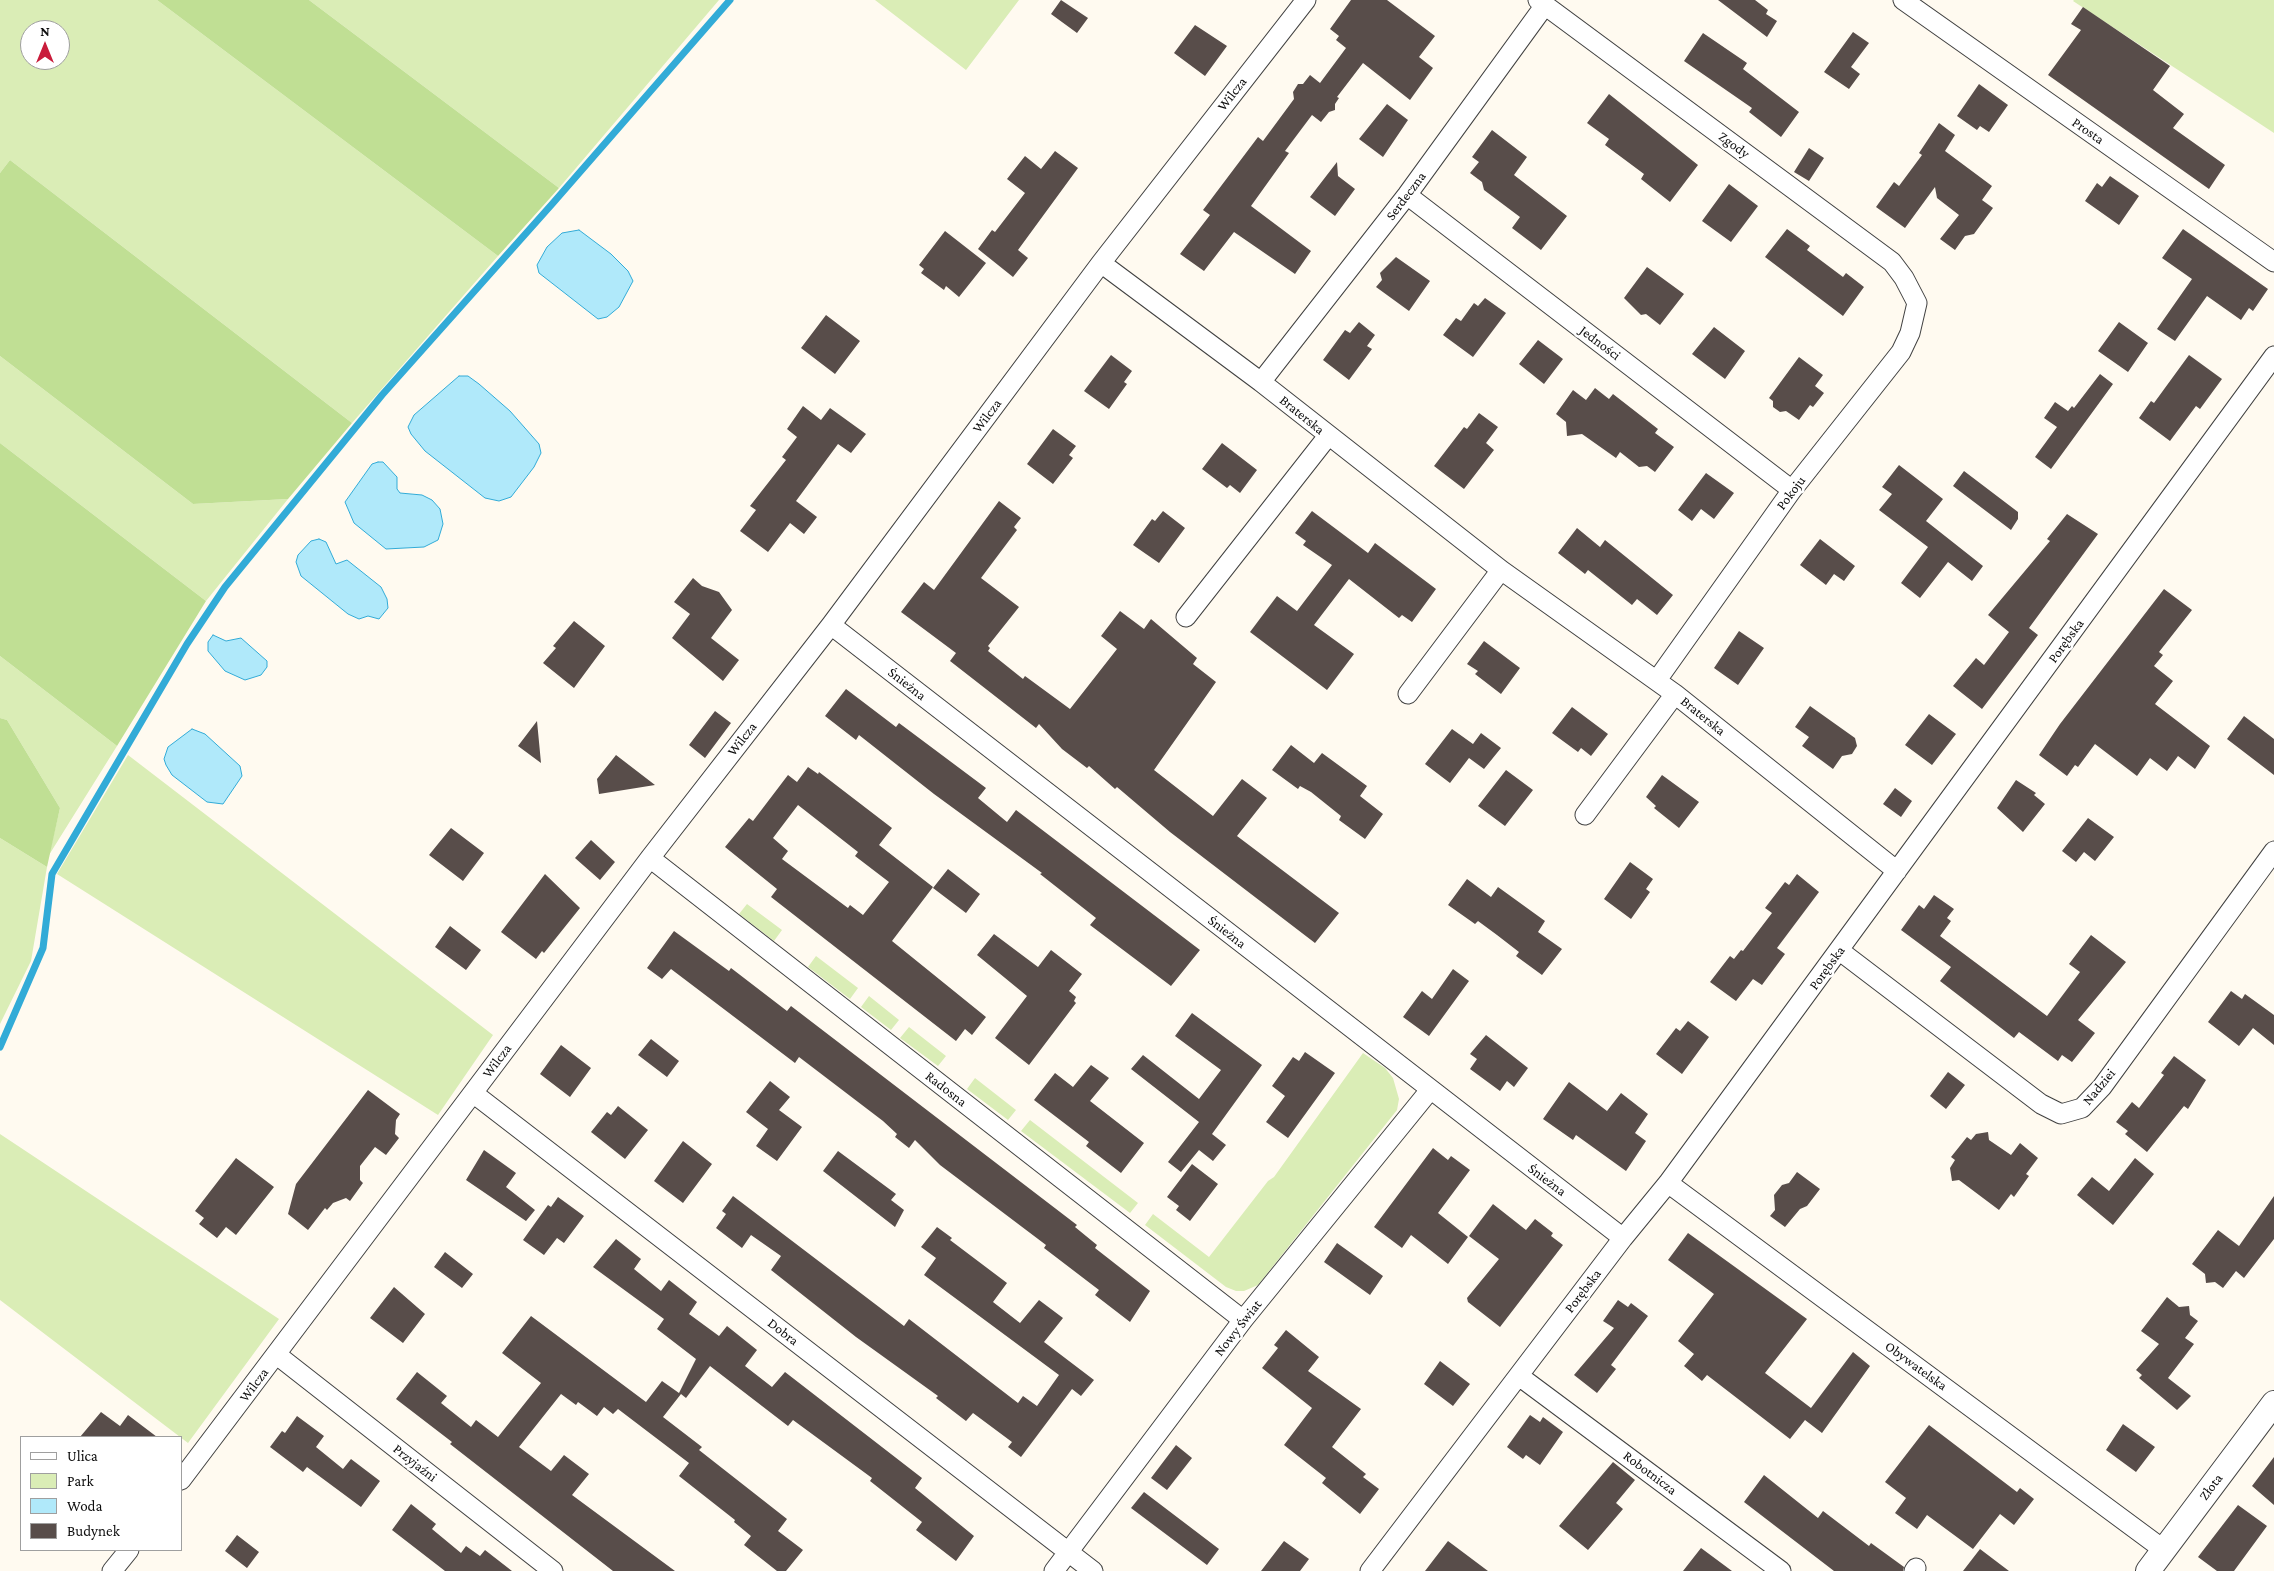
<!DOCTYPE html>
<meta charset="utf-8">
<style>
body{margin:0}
#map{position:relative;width:2274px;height:1571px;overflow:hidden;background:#fffaf0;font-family:"Crimson Pro",serif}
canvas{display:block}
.legend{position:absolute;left:20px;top:1436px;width:162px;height:115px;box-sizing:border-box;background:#fff;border:1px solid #9f9f9f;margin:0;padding:6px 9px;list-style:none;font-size:15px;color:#0e0e0e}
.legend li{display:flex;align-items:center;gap:10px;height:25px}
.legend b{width:25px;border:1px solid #9f9f9f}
.north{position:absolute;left:20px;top:20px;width:50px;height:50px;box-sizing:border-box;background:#fff;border:1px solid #9f9f9f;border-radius:50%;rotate:0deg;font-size:14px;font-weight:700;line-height:20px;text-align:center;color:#0e0e0e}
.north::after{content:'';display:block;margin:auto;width:18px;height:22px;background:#c91c3b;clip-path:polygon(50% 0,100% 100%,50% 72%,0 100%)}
</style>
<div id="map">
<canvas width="2274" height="1571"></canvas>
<ul class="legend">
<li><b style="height:6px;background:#fff"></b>Ulica</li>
<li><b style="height:14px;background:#daedb6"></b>Park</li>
<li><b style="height:14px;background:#b0e9fa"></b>Woda</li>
<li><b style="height:14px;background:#584d4a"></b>Budynek</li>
</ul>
<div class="north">N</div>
</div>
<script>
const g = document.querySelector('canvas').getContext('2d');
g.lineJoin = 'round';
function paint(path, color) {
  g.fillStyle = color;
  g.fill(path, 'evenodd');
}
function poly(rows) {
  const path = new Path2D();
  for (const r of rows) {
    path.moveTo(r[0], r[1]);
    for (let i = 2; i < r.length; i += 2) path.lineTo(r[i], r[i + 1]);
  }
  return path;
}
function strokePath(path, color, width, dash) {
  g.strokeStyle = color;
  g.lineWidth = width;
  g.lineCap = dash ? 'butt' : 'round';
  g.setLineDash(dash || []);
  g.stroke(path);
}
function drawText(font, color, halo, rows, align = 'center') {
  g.font = font + ' "Crimson Pro",serif';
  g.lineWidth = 5;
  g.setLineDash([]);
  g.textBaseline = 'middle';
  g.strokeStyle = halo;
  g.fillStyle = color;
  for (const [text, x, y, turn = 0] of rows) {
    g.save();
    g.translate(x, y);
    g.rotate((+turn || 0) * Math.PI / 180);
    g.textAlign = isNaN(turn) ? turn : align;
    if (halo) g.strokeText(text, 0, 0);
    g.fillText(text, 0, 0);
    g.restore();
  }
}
const green = poly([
 [0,0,157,0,498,256,352,423,10,160,0,173],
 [30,30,60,30,60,60,30,60],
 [309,0,719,0,559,188],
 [875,0,1019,0,966,70],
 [2074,0,2274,0,2274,133,2073,1],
 [0,356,193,504,288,499,206,601,0,443],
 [0,656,117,746,49,855,60,808,7,720,0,718],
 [128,755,493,1035,438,1115,57,874],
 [0,838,47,867,31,961,0,1024],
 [747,904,782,930,774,941,739,914],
 [816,956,858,988,850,999,808,967],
 [869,996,899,1020,891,1030,861,1007],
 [909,1027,946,1056,938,1066,900,1038],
 [1363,1053,1385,1068,1393,1078,1399,1099,1397,1110,1258,1285,1244,1291,1236,1291,1226,1287,1145,1225,1153,1214,1209,1257,1268,1181,1274,1177],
 [975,1078,1016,1110,1008,1120,967,1089],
 [1030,1120,1138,1203,1130,1213,1021,1131],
 [0,1134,279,1319,188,1443,0,1300]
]);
const forest = poly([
 [157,0,309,0,559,188,498,256],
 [10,160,352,423,288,499,193,504,0,356,0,173],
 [0,443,206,601,117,746,0,656],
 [0,718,7,720,60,808,47,867,0,838]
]);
const water = poly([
 [579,230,611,254,628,271,633,281,619,307,607,317,598,319,539,273,537,265,547,247,562,233,579,230],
 [459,376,468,376,479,384,510,411,539,444,541,453,534,467,511,497,499,501,485,498,425,451,411,434,408,427,414,415,459,376],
 [378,462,383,462,397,477,397,489,400,493,422,495,432,500,440,509,443,524,438,540,424,547,386,549,354,523,345,502,372,464,378,462],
 [319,539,326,542,336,564,347,560,381,587,387,599,388,608,379,619,368,616,359,619,348,614,301,576,296,562,298,555,311,541,319,539],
 [213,635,226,641,241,638,267,661,267,667,261,675,245,680,225,671,208,651,208,642,213,635],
 [192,729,205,734,240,766,242,776,223,804,207,802,172,775,166,765,164,759,168,747,192,729]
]);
const stream = poly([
 [0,1047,43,948,52,874,187,644,225,587,382,395,553,203,730,0]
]);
const building = poly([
 [1061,0,1088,18,1077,33,1051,14],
 [1351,0,1387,0,1435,36,1419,57,1433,68,1410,100,1363,63,1337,97,1339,98,1335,104,1335,110,1329,112,1321,122,1312,115,1285,151,1289,153,1251,206,1311,251,1295,274,1234,232,1204,271,1180,254,1210,215,1203,210,1258,137,1263,141,1294,99,1293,92,1298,84,1303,84,1310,75,1320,83,1346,48,1336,40,1339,36,1330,29],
 [1718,0,1755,0,1768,10,1766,14,1777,21,1767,37],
 [2083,7,2170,66,2153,90,2184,114,2173,128,2225,165,2209,189,2048,75,2081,30,2071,24],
 [1195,25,1227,46,1205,76,1174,53],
 [1853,32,1869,43,1851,67,1860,74,1849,89,1824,72],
 [1703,33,1747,63,1743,69,1799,112,1781,137,1749,112,1752,108,1684,61],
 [1979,84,2008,105,1989,132,1980,126,1977,130,1957,116],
 [1609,94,1698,165,1670,202,1641,179,1644,174,1605,145,1609,139,1587,123],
 [1387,104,1408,120,1383,157,1359,139],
 [1939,123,1955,135,1945,151,1992,186,1982,200,1993,208,1974,234,1965,236,1955,250,1940,239,1959,215,1937,198,1935,187,1905,228,1876,207,1894,182,1899,186,1922,155,1919,153],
 [1492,130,1527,157,1514,175,1567,216,1541,250,1512,228,1520,217,1484,190,1482,182,1470,173,1479,162,1472,157],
 [1809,148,1824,158,1809,181,1794,172],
 [1055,151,1078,168,1018,250,1028,258,1013,277,978,249,992,230,995,232,1025,193,1007,179,1025,156,1041,169],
 [1337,162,1338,176,1355,189,1335,216,1310,197],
 [2110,176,2139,196,2119,225,2085,201,2097,183,2102,187],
 [1729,184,1758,206,1731,242,1702,221],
 [1787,229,1810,246,1807,250,1843,277,1846,273,1864,287,1843,316,1765,257],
 [2183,229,2268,289,2253,311,2249,308,2241,320,2207,296,2175,341,2157,329,2192,279,2162,258],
 [945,231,986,263,959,297,946,286,944,290,921,273,924,269,919,265],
 [1396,257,1430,281,1409,311,1376,287,1382,280,1380,273],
 [1647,267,1684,294,1660,325,1646,314,1641,315,1624,298],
 [1485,298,1506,313,1473,357,1443,335,1456,318,1461,321,1474,303,1478,306],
 [826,315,860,341,835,374,801,348],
 [1359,322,1375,335,1367,346,1372,349,1349,380,1323,360,1345,330,1350,333],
 [2119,322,2148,343,2128,372,2098,351],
 [1714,327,1745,351,1725,379,1692,354],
 [1538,340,1563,359,1544,384,1519,364],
 [1111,355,1132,371,1124,382,1127,384,1109,409,1084,391],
 [2189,355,2222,379,2200,409,2196,406,2170,441,2139,418,2151,401,2154,403],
 [1799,357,1823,375,1815,386,1824,393,1813,407,1810,405,1799,420,1786,411,1780,412,1773,407,1773,401,1769,398],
 [2100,374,2113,384,2051,469,2035,457,2057,427,2044,418,2055,402,2068,411,2072,406,2074,408],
 [1595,388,1609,399,1613,394,1658,429,1655,433,1674,447,1655,472,1647,466,1639,467,1620,452,1616,458,1582,434,1567,436,1566,422,1556,414,1573,390,1586,400],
 [803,406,821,420,830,408,866,434,851,453,838,444,796,501,817,517,804,534,790,523,768,552,740,531,756,510,750,506,786,460,782,457,797,437,787,429],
 [1479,413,1498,427,1486,443,1494,450,1464,489,1434,466,1464,427,1467,429],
 [1053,429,1076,446,1069,455,1073,458,1053,484,1027,464],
 [1222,443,1257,470,1240,493,1230,485,1227,488,1202,469],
 [1899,465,1943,499,1926,521,1983,566,1972,581,1948,562,1920,598,1901,583,1928,547,1879,510,1892,494,1882,487],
 [1964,471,2018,512,2018,519,2011,530,1953,486],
 [1706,473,1734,493,1714,519,1701,509,1692,521,1678,510],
 [999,501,1021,518,1014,527,1017,530,981,578,1019,607,988,646,990,648,988,651,1023,679,1025,676,1070,709,1117,649,1101,636,1120,611,1144,629,1151,619,1197,658,1193,664,1216,682,1154,770,1213,816,1242,779,1267,798,1237,836,1339,913,1315,943,1170,832,1117,787,1115,789,1089,766,1087,768,1062,749,1039,724,1036,728,950,661,956,653,901,612,924,582,934,590],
 [1163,511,1185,528,1159,563,1133,545,1152,519,1155,521],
 [1312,511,1368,553,1375,543,1436,589,1412,622,1402,615,1399,618,1349,579,1314,625,1354,654,1327,690,1250,632,1277,596,1297,611,1332,565,1303,545,1306,541,1295,533],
 [2067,514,2098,534,2029,628,2038,635,1982,709,1953,686,1976,658,1984,665,2009,632,1988,615,2050,541,2047,539],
 [1577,528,1600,547,1605,540,1673,595,1657,615,1637,599,1632,605,1588,570,1585,574,1558,553],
 [1820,539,1855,566,1844,581,1834,574,1826,585,1800,565],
 [693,578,702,586,719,592,732,610,711,638,739,660,723,681,672,638,690,614,674,602],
 [2164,589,2192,610,2159,652,2163,655,2154,666,2173,681,2155,704,2210,746,2195,769,2178,756,2167,771,2150,758,2137,776,2095,744,2078,767,2075,765,2067,776,2039,755,2060,724],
 [574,621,605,646,574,688,543,663,556,648,553,646],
 [1739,631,1764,648,1738,685,1714,668],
 [1484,641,1520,668,1501,694,1475,674,1478,671,1467,664],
 [846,689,896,727,899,723,986,788,978,798,1007,822,1016,810,1200,950,1171,986,1090,925,1096,918,1040,874,1042,873,934,794,859,735,856,740,825,716],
 [1810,706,1855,738,1857,746,1852,754,1842,756,1833,769,1802,746,1809,737,1795,727],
 [1572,707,1608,734,1591,756,1581,748,1578,752,1552,733],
 [715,711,731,723,705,758,689,745],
 [1929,714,1956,734,1932,765,1905,745],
 [2244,716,2274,739,2274,775,2227,739],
 [537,721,541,763,518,746],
 [1452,729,1473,744,1481,733,1501,748,1484,769,1469,758,1450,783,1425,764],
 [1291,745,1314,763,1322,753,1367,786,1360,796,1383,814,1365,839,1339,820,1341,816,1311,792,1300,786,1298,789,1272,770],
 [616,755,655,785,599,794,597,779],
 [808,767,818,774,819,772,892,828,879,845,933,887,892,941,986,1017,972,1035,965,1029,956,1041,771,897,777,889,725,847,749,818,753,821,788,775,797,782],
 [798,805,858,852,855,856,889,882,863,915,850,905,848,908,782,859,788,851,773,838],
 [1506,770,1533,790,1505,826,1478,806],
 [1662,775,1699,802,1679,828,1654,808,1656,806,1646,797],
 [2016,780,2036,793,2034,795,2045,804,2023,832,1997,808],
 [1895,788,1912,801,1901,817,1883,804],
 [2088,818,2114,837,2095,861,2084,852,2076,862,2062,851],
 [451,828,484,853,463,881,429,855],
 [591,840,615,862,600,880,575,858],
 [1630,862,1653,879,1646,889,1650,892,1631,919,1604,899],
 [948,869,980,894,966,913,933,888],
 [545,874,580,908,544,953,542,951,536,959,501,932],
 [1797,874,1819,892,1777,948,1785,954,1762,985,1753,979,1736,1001,1710,982,1730,956,1734,959,1741,950,1743,951,1772,913,1765,908,1785,882,1789,885],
 [1467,879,1491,897,1498,887,1545,921,1538,932,1562,949,1542,975,1516,956,1519,952,1497,935,1478,921,1475,924,1448,905],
 [1934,895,1954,909,1947,918,1951,921,1940,936,2047,1016,2080,972,2069,964,2091,935,2126,962,2078,1020,2095,1033,2072,1062,2062,1055,2058,1061,2019,1032,2014,1038,1940,981,1951,967,1901,930,1919,905,1924,909],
 [450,926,481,950,466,970,435,947],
 [674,931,729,971,731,968,787,1011,791,1006,1077,1225,1075,1227,1097,1245,1095,1248,1150,1291,1130,1322,1095,1295,1099,1290,1044,1248,1046,1245,940,1165,915,1140,909,1148,895,1137,897,1134,883,1121,799,1057,795,1063,671,969,662,979,647,968],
 [994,934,1038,967,1051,950,1082,974,1069,991,1076,997,1074,1001,1076,1003,1029,1065,995,1038,1027,996,977,955],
 [1453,969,1469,981,1429,1036,1403,1017,1422,991,1432,999],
 [2231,991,2242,999,2245,994,2274,1015,2274,1045,2253,1028,2239,1046,2208,1022],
 [1192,1013,1262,1065,1212,1134,1226,1145,1213,1161,1199,1150,1181,1172,1168,1162,1199,1122,1131,1069,1143,1055,1199,1099,1221,1070,1175,1036],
 [1688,1021,1709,1037,1682,1074,1656,1054,1676,1028,1680,1031],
 [1486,1035,1528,1068,1514,1087,1507,1081,1500,1091,1470,1069,1477,1059,1470,1054],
 [651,1039,679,1061,667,1077,638,1055],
 [561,1045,591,1068,570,1097,540,1074],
 [1305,1052,1335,1073,1288,1138,1266,1122,1285,1096,1272,1086,1293,1057,1299,1061],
 [2174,1056,2206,1080,2188,1109,2184,1106,2147,1152,2125,1134,2128,1131,2116,1122,2132,1102,2139,1108,2164,1075,2161,1073],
 [1091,1065,1109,1078,1090,1101,1144,1143,1121,1173,1086,1146,1089,1142,1034,1100,1055,1073,1073,1087],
 [1948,1072,1965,1085,1946,1109,1930,1096],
 [770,1081,790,1097,779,1110,802,1127,777,1161,756,1146,768,1129,746,1112],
 [1569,1082,1607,1111,1621,1093,1648,1114,1635,1133,1646,1141,1626,1171,1576,1135,1573,1140,1543,1119],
 [368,1090,400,1114,396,1120,395,1134,399,1138,386,1155,375,1147,360,1166,360,1180,363,1183,350,1201,346,1198,333,1203,327,1210,325,1208,308,1230,288,1214,296,1184],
 [618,1106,648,1130,625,1159,591,1132,607,1112,611,1115],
 [1988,1132,1989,1140,2011,1155,2020,1143,2038,1158,2026,1174,2029,1176,2014,1197,2011,1194,1999,1210,1959,1180,1952,1181,1950,1168,1955,1160,1951,1157,1967,1137,1971,1140,1976,1134],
 [683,1141,712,1164,683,1203,654,1181],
 [1433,1148,1448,1160,1451,1156,1470,1170,1438,1213,1468,1237,1448,1264,1411,1235,1402,1248,1374,1227],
 [484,1150,516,1173,506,1187,535,1210,526,1221,466,1180],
 [838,1151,896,1194,891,1200,904,1210,895,1227,823,1171],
 [236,1158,274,1187,236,1235,226,1227,217,1238,199,1224,204,1218,195,1211],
 [2135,1158,2154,1174,2113,1225,2077,1195,2092,1177,2109,1191],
 [1192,1164,1218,1184,1190,1221,1176,1210,1179,1206,1167,1197],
 [1797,1172,1820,1189,1807,1206,1800,1209,1785,1227,1770,1216,1775,1210,1774,1195,1782,1185,1789,1183],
 [733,1196,904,1326,909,1319,1018,1403,1023,1396,1037,1406,1059,1375,924,1275,936,1258,921,1247,937,1227,952,1238,950,1240,1007,1283,993,1302,1020,1323,1039,1300,1063,1318,1044,1342,1094,1380,1081,1396,1072,1389,1021,1457,1008,1447,1012,1442,973,1413,966,1421,936,1398,938,1396,856,1337,771,1270,781,1256,751,1235,742,1248,716,1228,726,1214,722,1211],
 [2274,1196,2274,1239,2244,1278,2236,1271,2223,1288,2215,1282,2206,1283,2205,1274,2192,1264,2218,1230,2239,1246],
 [558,1197,584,1216,564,1243,557,1238,544,1255,523,1240,548,1205,551,1207],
 [1493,1204,1526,1230,1535,1219,1553,1233,1551,1236,1563,1245,1500,1327,1468,1302,1467,1298,1499,1259,1469,1236],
 [1688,1233,1807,1319,1765,1373,1811,1408,1853,1352,1870,1366,1822,1433,1805,1420,1790,1439,1707,1375,1702,1381,1684,1366,1694,1354,1678,1341,1714,1294,1668,1260],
 [616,1239,641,1259,634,1269,661,1291,669,1280,697,1302,689,1314,719,1336,727,1326,757,1350,745,1366,772,1387,785,1372,922,1478,915,1488,974,1536,956,1561,916,1530,922,1522,870,1481,872,1478,793,1420,788,1426,710,1366,686,1398,681,1394,663,1417,702,1447,699,1450,787,1519,778,1531,803,1550,786,1571,777,1571,744,1545,751,1536,734,1522,735,1520,679,1476,689,1463,618,1409,613,1414,604,1407,597,1416,578,1402,576,1405,561,1394,519,1447,551,1471,564,1455,589,1474,572,1495,675,1571,613,1571,450,1444,452,1442,396,1399,417,1372,447,1396,441,1403,471,1427,476,1420,498,1437,541,1383,502,1353,531,1316,646,1402,662,1381,679,1393,696,1359,657,1329,664,1319,593,1267],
 [1337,1243,1383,1276,1370,1295,1324,1262],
 [445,1252,473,1274,462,1288,434,1267],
 [394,1287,425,1314,403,1343,370,1318],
 [2167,1297,2179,1307,2189,1306,2190,1315,2198,1321,2185,1338,2194,1344,2168,1378,2191,1396,2177,1410,2139,1378,2142,1375,2136,1370,2159,1344,2141,1331],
 [1618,1300,1628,1307,1631,1303,1648,1316,1611,1365,1616,1369,1597,1393,1574,1375,1614,1328,1603,1321],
 [1286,1330,1319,1357,1308,1371,1361,1409,1332,1447,1366,1474,1363,1477,1379,1489,1360,1514,1322,1483,1326,1478,1284,1445,1312,1408,1262,1368,1278,1348,1274,1345],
 [1440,1361,1470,1384,1453,1406,1424,1384],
 [101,1412,120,1426,128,1415,157,1437,80,1437],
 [1530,1415,1540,1422,1543,1417,1563,1432,1540,1465,1526,1455,1523,1459,1507,1447],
 [297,1416,324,1436,316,1447,343,1469,351,1459,380,1481,361,1507,307,1467,303,1472,270,1447,282,1431,285,1433],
 [2123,1424,2155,1447,2136,1472,2106,1450],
 [1929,1425,2017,1492,2020,1488,2034,1499,2014,1525,2000,1514,1973,1549,1927,1515,1917,1529,1895,1513,1906,1498,1885,1482],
 [1176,1445,1192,1458,1167,1490,1151,1478],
 [2274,1457,2274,1505,2252,1486],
 [1613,1462,1635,1480,1616,1503,1623,1509,1588,1550,1559,1526],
 [1764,1475,1818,1518,1823,1511,1869,1546,1871,1543,1904,1567,1903,1571,1834,1571,1744,1502],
 [1144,1492,1219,1549,1207,1565,1131,1508],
 [411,1504,436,1524,432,1529,461,1553,466,1546,480,1556,485,1550,512,1571,445,1571,392,1530],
 [2238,1505,2267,1526,2234,1571,2217,1571,2198,1557],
 [237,1535,259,1552,247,1568,225,1551],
 [1284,1541,1309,1559,1300,1571,1261,1571],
 [1448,1541,1488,1571,1425,1571],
 [1701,1548,1732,1571,1683,1571],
 [1980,1549,2009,1571,1963,1571]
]);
const minor = poly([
 [1538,0,1892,262,1904,278,1917,303,1910,333,1901,352,1792,490,1657,680],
 [1903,0,2274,262],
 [1407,195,1792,490],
 [1101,263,1261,382,1501,570,1675,694,1897,871],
 [1261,382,1407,195,1545,5],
 [1186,617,1328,436],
 [831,625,1623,1238],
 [1408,694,1501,570],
 [1585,815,1675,694],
 [650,858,1243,1320],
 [1840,951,2041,1104,2061,1114,2082,1108,2102,1087,2274,851],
 [473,1093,1093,1571],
 [1668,1183,2164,1550],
 [277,1355,553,1571],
 [1519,1376,1781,1571],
 [181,1480,650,858,831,625,1101,263,1306,0],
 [112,1571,129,1550],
 [1054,1571,1243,1320,1430,1090],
 [1370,1571,1623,1238,1668,1183,2274,356],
 [1914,1571,1916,1568]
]);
const tertiary = poly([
 [2148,1571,2274,1403]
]);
const streetNames = [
 ["Wilcza",1232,94,-52],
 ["Prosta",2088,131,35],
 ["Zgody",1734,145,36],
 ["Serdeczna",1406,196,-53],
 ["Jedności",1600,343,37],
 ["Braterska",1302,415,39],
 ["Wilcza",987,416,-53],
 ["Pokoju",1791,493,-53],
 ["Porębska",2066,641,-54],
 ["Śnieżna",907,684,38],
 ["Braterska",1703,716,39],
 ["Wilcza",742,739,-52],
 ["Śnieżna",1227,932,38],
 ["Porębska",1827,968,-54],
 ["Wilcza",497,1061,-53],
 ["Nadziei",2099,1087,-50],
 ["Radosna",946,1089,38],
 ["Śnieżna",1547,1180,37],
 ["Porębska",1583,1291,-53],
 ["Nowy Świat",1238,1328,-52],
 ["Dobra",783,1332,38],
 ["Obywatelska",1916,1366,36],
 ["Wilcza",254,1385,-53],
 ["Przyjaźni",415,1463,38],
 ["Robotnicza",1650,1473,37],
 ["Złota",2211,1487,-53]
];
paint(green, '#daedb6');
paint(forest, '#c0df94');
paint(water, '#b0e9fa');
strokePath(water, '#32abd7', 1);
strokePath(stream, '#32abd7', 7);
paint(building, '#584d4a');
strokePath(minor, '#414141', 21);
strokePath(tertiary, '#414141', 26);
strokePath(minor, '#fff', 19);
strokePath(tertiary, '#fff', 24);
drawText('14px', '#0e0e0e', '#fff', streetNames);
</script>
